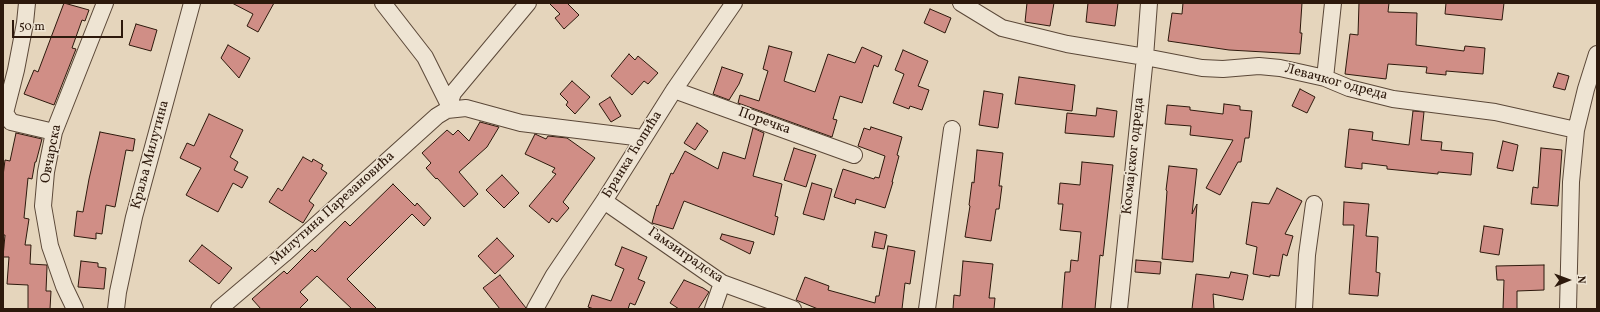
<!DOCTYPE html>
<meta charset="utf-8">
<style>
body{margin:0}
#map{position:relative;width:1600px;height:312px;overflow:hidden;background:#e5d5bc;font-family:Vollkorn,serif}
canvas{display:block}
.frame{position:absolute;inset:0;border:4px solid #2d190c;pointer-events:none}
.north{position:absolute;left:1548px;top:260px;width:40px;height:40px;-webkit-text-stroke:3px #eee4d3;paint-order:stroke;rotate:89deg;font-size:11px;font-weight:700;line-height:16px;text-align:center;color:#2d190c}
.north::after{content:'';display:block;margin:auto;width:14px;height:18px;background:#2d190c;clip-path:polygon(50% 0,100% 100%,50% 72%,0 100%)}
.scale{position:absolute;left:12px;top:20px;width:111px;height:18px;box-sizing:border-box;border:2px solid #2d190c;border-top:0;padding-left:5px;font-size:12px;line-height:14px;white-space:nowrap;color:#2d190c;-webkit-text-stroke:3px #eee4d3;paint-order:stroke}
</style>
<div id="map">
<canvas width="1600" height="312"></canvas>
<div class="frame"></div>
<div class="north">N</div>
<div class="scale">50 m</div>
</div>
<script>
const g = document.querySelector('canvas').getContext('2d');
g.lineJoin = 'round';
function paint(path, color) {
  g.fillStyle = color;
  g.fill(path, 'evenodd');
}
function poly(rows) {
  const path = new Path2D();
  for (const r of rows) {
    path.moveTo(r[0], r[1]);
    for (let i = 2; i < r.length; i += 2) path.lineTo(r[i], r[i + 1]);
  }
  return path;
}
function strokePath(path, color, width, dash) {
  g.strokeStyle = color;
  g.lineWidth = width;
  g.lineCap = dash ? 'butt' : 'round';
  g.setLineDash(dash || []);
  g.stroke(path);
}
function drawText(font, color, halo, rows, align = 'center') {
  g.font = font + ' Vollkorn,serif';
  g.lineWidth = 3;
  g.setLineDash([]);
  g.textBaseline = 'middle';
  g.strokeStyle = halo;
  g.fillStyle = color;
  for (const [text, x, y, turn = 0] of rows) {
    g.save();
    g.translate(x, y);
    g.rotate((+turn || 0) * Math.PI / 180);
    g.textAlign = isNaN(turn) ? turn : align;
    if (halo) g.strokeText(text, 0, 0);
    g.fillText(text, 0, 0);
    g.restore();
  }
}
const building = poly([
 [64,3,89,10,85,21,82,20,72,48,76,49,54,105,24,94,34,70,38,72,64,3],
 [232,3,274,3,258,32,247,26,253,14,232,3],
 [549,3,567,3,579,15,564,29,555,18,560,14,549,3],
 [1027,3,1054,3,1050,26,1025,22,1027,3],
 [1088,3,1118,3,1115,26,1086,22,1088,3],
 [1183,3,1302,3,1300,33,1302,33,1300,54,1229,50,1168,41,1172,13,1182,14,1183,3],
 [1359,3,1389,3,1388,12,1417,13,1416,45,1464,51,1465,46,1485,48,1483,74,1446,71,1446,75,1426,73,1427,67,1388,64,1386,79,1345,74,1350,34,1358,35,1359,3],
 [1446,3,1504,3,1502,20,1445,14,1446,3],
 [930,9,951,18,945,33,924,23,930,9],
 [136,24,157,30,151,51,129,45,136,24],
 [228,45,250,58,239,78,221,58,228,45],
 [769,46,792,52,784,81,815,92,828,54,855,63,862,47,882,56,878,67,874,65,862,103,840,96,833,119,837,120,832,137,738,103,740,95,759,101,768,71,763,69,769,46],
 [903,50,928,61,918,86,929,90,922,110,910,106,909,109,893,103,904,74,895,70,903,50],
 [629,54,635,60,638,56,658,73,648,84,644,81,632,95,611,76,629,54],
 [722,67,743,74,739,84,729,100,713,94,722,67],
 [1558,73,1569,76,1565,90,1553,87,1558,73],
 [1019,77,1075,85,1072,111,1015,104,1019,77],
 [572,81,590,97,575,114,566,105,568,102,560,94,572,81],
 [1300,89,1315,97,1307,113,1292,106,1300,89],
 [984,91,1003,94,998,128,979,125,984,91],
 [610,97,621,116,611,122,599,104,610,97],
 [1224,104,1240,106,1240,110,1252,111,1249,138,1245,138,1241,162,1238,162,1220,195,1206,188,1233,140,1190,135,1191,126,1165,124,1167,105,1190,107,1190,110,1223,114,1224,104],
 [1097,108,1117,111,1114,137,1065,133,1067,113,1096,116,1097,108],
 [1413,111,1424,112,1421,140,1442,142,1441,150,1473,153,1471,175,1438,172,1438,174,1387,169,1387,166,1362,163,1362,169,1345,167,1349,129,1373,132,1372,140,1409,145,1413,111],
 [209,114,243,130,230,157,238,162,234,170,248,177,242,188,233,183,218,212,186,195,201,168,180,158,187,143,194,146,209,114],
 [480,122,499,127,487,147,459,172,478,194,464,207,437,178,436,179,426,168,431,163,422,153,447,130,453,135,458,130,469,141,480,122],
 [697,123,708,131,695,150,684,143,697,123],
 [871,127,902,137,897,155,899,156,892,182,893,182,885,208,856,199,855,204,834,197,843,169,874,179,875,177,879,178,885,156,858,146,864,128,870,130,871,127],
 [753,128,764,133,753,176,782,184,775,216,778,217,774,235,684,201,673,229,652,223,657,205,658,206,671,173,673,174,685,151,718,169,723,152,745,159,753,128],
 [100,132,135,139,133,151,126,150,115,207,106,205,102,234,96,233,96,239,74,236,77,211,83,212,89,179,100,132],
 [16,133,42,139,36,162,35,162,32,179,28,178,24,218,29,219,25,245,31,245,30,264,47,265,47,267,46,291,51,291,50,309,28,309,28,285,7,284,9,257,3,257,5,235,3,235,3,176,5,160,10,161,16,133],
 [535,134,546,139,548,136,567,138,595,158,563,202,569,208,557,222,552,218,549,223,529,206,556,174,552,172,555,168,525,154,535,134],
 [1503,141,1518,145,1513,171,1497,168,1503,141],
 [794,148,816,155,806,187,784,180,794,148],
 [1541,148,1562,150,1558,206,1531,204,1533,187,1538,188,1541,148],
 [977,150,1003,153,999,186,1002,186,999,209,996,209,991,241,965,237,970,206,969,205,972,182,974,183,977,150],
 [303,157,312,162,313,159,323,165,321,169,327,173,309,201,314,205,303,223,269,202,278,188,282,191,303,157],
 [1082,162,1113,165,1103,256,1100,255,1095,309,1062,309,1065,272,1070,272,1071,260,1078,261,1081,232,1060,230,1063,204,1058,204,1060,183,1080,185,1082,162],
 [1169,166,1197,169,1192,214,1197,204,1193,262,1162,259,1167,191,1166,190,1169,166],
 [502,175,519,193,504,208,486,190,502,175],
 [812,183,832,189,824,220,803,214,812,183],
 [393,184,415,206,417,203,431,218,424,226,412,214,347,279,377,309,352,309,317,276,300,292,308,300,299,309,261,309,252,299,284,271,287,274,312,249,315,252,345,221,350,226,393,184],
 [1277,188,1302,201,1285,234,1293,236,1287,256,1283,254,1279,276,1270,275,1270,277,1253,274,1257,247,1246,244,1252,202,1269,204,1277,188],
 [1344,202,1369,204,1366,236,1378,237,1376,272,1380,273,1378,296,1349,294,1354,225,1343,225,1344,202],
 [1484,226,1503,229,1499,255,1480,252,1484,226],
 [875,232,887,235,884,249,872,247,875,232],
 [722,234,754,242,750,254,720,239,722,234],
 [497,238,514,256,495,274,478,256,497,238],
 [202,245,232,268,219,284,189,261,202,245],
 [888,246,915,251,910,284,905,283,902,309,818,309,796,300,805,277,829,286,828,290,875,303,876,296,879,296,888,246],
 [622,247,647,257,638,279,645,282,635,305,630,303,628,309,594,309,588,307,592,295,611,301,624,269,615,265,622,247],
 [1136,260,1161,262,1160,274,1135,272,1136,260],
 [81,261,98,263,98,267,106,268,104,289,78,287,81,261],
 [963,261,993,264,989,298,995,298,994,309,953,309,954,295,960,296,963,261],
 [1544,265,1544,290,1517,291,1517,309,1503,309,1504,280,1497,280,1496,266,1544,265],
 [1231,272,1248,275,1243,300,1213,294,1214,309,1192,309,1196,274,1229,278,1231,272],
 [500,275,526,308,526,309,500,309,483,288,500,275],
 [684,280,703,288,709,292,698,309,679,309,670,303,684,280]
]);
const minor = poly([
 [27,3,25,23,16,70,5,113,11,122,54,132],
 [383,3,425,57,448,103],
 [961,3,1002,28,1067,44,1145,57,1202,68,1223,69,1259,66,1280,68,1325,78,1349,88,1393,99,1495,112,1576,130],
 [1325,78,1333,3],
 [674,90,854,155],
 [447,110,453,93,528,3],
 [604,201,722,283,793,309],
 [75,309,64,286,50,246,43,206,46,172,54,132,105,3],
 [116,309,118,292,134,217,192,3],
 [219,309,284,254,437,116,447,110,466,108,521,123,643,138],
 [535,309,554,275,604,201,674,90,734,3],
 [713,309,722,283],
 [927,309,952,129],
 [1119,309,1145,57,1149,3],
 [1304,309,1307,255,1314,204],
 [1568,309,1571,182,1576,130,1586,89,1597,54]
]);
const streetNames = [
 ["Левачког одреда",1336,83,15],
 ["Поречка",764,122,20],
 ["Овчарска",52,154,-79],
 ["Краља Милутина",151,155,-75],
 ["Бранка Ћопића",633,155,-58],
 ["Космајског одреда",1134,156,-84],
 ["Милутина Парезановића",333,209,-42],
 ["Гамзиградска",685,256,34]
];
paint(building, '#d08e86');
strokePath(building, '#2d190c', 1);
strokePath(minor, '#5b4838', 18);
strokePath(minor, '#eee4d3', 16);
drawText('14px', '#2d190c', '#eee4d3', streetNames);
</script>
